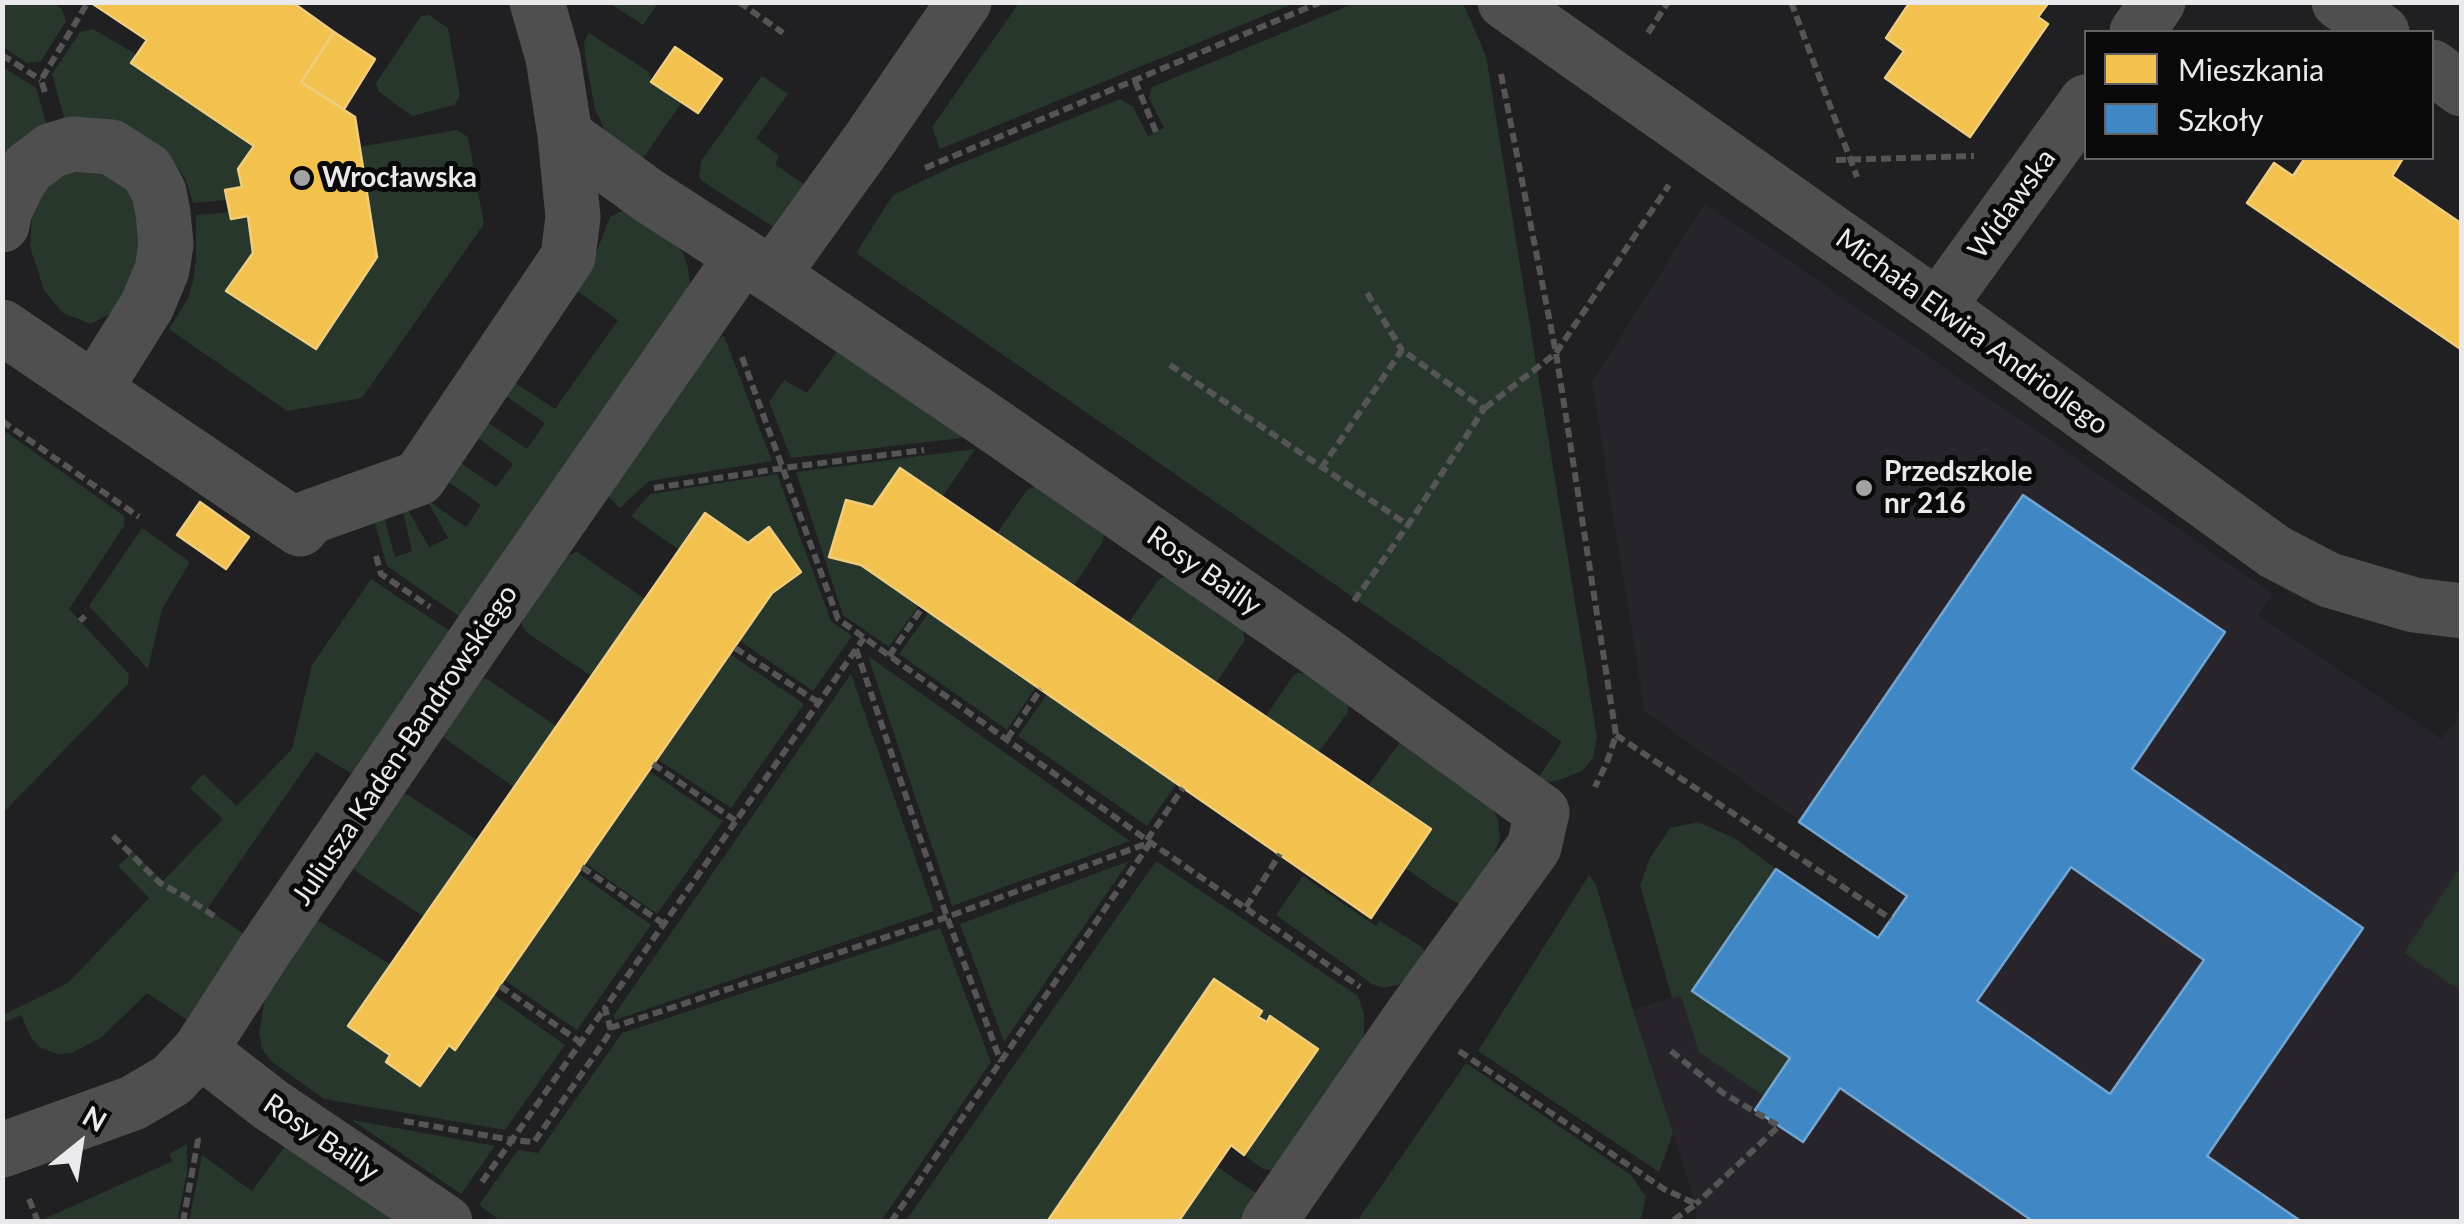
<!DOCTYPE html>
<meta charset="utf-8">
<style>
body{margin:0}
#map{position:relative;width:2464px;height:1224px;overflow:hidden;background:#201f21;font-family:Lato,sans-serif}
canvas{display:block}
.frame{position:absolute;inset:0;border:5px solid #eae9ec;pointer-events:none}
.legend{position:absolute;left:2084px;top:30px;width:350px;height:130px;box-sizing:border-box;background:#09090a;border:2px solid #636364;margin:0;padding:12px 18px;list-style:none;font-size:30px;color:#eae9ec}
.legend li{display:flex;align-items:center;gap:20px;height:50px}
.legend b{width:50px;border:2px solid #636364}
.north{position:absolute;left:30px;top:1094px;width:100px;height:100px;-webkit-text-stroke:8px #09090a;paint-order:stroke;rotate:30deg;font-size:28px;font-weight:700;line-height:40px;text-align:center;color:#eae9ec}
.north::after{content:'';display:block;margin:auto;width:35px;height:45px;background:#eae9ec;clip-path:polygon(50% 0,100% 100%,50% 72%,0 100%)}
</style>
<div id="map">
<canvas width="2464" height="1224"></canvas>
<div class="frame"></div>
<ul class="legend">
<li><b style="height:28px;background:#f2c14e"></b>Mieszkania</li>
<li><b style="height:28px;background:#3f88c5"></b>Szkoły</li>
</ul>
<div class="north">N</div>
</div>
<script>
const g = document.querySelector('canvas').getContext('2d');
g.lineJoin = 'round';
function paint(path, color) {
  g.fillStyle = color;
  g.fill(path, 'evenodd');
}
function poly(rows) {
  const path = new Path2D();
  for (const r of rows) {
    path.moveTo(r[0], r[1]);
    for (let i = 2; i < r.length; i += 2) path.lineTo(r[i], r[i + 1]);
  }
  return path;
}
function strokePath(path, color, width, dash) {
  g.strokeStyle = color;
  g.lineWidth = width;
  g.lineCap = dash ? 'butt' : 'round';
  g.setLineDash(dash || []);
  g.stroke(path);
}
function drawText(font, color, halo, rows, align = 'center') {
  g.font = font + ' Lato,sans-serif';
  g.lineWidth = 10;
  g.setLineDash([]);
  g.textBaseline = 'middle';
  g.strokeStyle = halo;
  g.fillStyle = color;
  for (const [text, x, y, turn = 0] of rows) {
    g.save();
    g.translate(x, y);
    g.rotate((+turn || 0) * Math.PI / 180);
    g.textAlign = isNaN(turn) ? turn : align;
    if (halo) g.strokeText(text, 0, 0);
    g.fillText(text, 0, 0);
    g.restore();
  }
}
const built = poly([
 [1705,203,2273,594,2258,616,2441,739,2461,714,2461,1221,1696,1221,1696,1204,1633,1010,1692,991,1776,869,1878,938,1907,896,1645,712,1592,382]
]);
const green = poly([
 [5,2,53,3,62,9,66,21,41,61,27,63,3,47,2,6],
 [609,3,658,3,643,25],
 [1019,3,1019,2,1295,3,940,149,932,127],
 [1355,3,1463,3,1486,56,1597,737,1593,758,1582,771,1559,780,1550,782,1538,778,1562,742,856,253,893,195,954,166,1120,99,1133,107,1148,136,1164,128,1149,98,1152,87],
 [429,15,448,28,460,96,454,105,412,116,378,91,376,83,421,16],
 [93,29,137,55,132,63,254,146,238,169,242,187,225,190,227,200,193,203,185,178,169,156,65,121,52,74,80,32],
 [589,33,649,72,651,82,682,102,639,164,607,135,595,109,585,56,584,42],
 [3,67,36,88,47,126,3,161],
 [762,76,788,94,756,138,779,156,775,164,809,188,778,230,702,181,699,176,701,161],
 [457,130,468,137,484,224,362,398,287,411,169,329,188,298,193,281,196,259,196,215,229,212,232,219,248,216,253,253,227,291,316,349,377,257,359,147],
 [82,164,132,187,143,218,140,274,122,307,91,324,63,313,44,290,30,247,33,200,55,172],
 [624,210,675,244,683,253,688,268,691,289,463,619,387,566,374,521,384,517,395,557,412,551,403,511,408,510,429,547,448,538,427,500,466,527,481,505,444,479,456,460,496,487,513,464,473,434,484,420,527,449,545,423,503,394,512,381,555,409,618,320,577,291,588,274,610,217],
 [724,336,772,461,649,481,620,508,608,496,714,339],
 [837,351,960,433,962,438,791,458,769,402,784,380,807,393],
 [3,430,124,516,124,526,69,609,129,674,128,684,3,813],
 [975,449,943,496,900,468,873,507,846,501,829,557,861,565,919,605,889,647,843,615,796,472],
 [777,474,831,621,852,636,813,691,740,641,772,593,801,572,769,528,748,543,705,513,679,550,631,516,650,494],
 [1036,486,1104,535,1103,541,1074,586,997,533,1027,490],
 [142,528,190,562,162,609,148,669,89,606],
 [577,552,645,599,591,676,526,632,522,626,523,619,564,557],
 [1168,577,1242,627,1245,640,1216,683,1129,622,1157,582,1161,578],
 [371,579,453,633,354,775,316,752,207,909,247,936,190,1022,147,993,102,1037,72,1053,58,1054,41,1048,32,1039,21,1015,6,1022,3,1015,68,983,149,898,118,866,133,852,163,881,223,819,190,788,203,774,237,806,292,749,312,665],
 [929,612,1036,687,1007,730,899,654],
 [730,654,804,704,731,808,657,759],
 [868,656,1130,841,952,906],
 [1298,673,1304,673,1346,702,1348,707,1348,712,1319,752,1265,717,1293,676],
 [851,674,934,911,615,1020,614,1015],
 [483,679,487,679,556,726,514,787,444,738,444,733,479,681],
 [1047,694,1177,783,1147,826,1018,736],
 [1400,742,1493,809,1498,820,1500,838,1491,864,1461,904,1454,902,1405,868,1431,829,1368,786],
 [649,771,723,821,657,914,585,863],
 [403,794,408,795,477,840,424,917,357,872,353,867],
 [1698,822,1736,839,1776,869,1692,991,1790,1058,1764,1096,1699,1052,1681,996,1672,998,1640,885,1650,858,1670,828],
 [1129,861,1004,1042,960,924],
 [1156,861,1358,996,1364,1014,1364,1034,1360,1051,1276,1171,1263,1169,1244,1155,1318,1049,1271,1016,1267,1022,1258,1017,1262,1011,1214,979,1047,1221,905,1222],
 [2461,866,2462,991,2461,991,2404,953],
 [578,873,651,925,577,1030,504,980],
 [1589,875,1596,885,1633,1010,1673,1133,1659,1172,1478,1051],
 [1303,876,1376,926,1380,921,1422,947,1425,953,1408,982,1384,988,1372,984,1276,915],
 [315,921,320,922,390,964,348,1026,390,1055,386,1062,419,1086,449,1045,455,1050,494,995,565,1045,505,1130,324,1099,271,1061,262,1049,259,1033,265,999],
 [940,928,991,1062,881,1221,502,1222,479,1205,518,1150,538,1153,622,1033],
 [1466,1063,1631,1175,1646,1197,1642,1216,1638,1221,1357,1221],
 [352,1120,495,1146,461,1194],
 [288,1142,393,1216,393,1221,189,1222,202,1155,252,1191],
 [187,1144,187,1173,177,1221,48,1221,46,1218,173,1161,169,1154],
 [1216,1166,1262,1197,1245,1221,1178,1222]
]);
const homes = poly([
 [90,2,292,2,334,32,301,82,355,117,377,257,316,349,226,291,253,253,248,216,231,219,225,190,242,187,238,169,254,146,131,63,147,40,90,2],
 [1910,2,2049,2,2038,17,2048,24,1970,137,1885,78,1904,51,1886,38,1910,2],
 [334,32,375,59,344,109,301,82,334,32],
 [675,47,722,79,698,113,651,82,675,47],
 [2305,158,2403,158,2392,176,2462,224,2462,350,2247,203,2274,163,2293,176,2305,158],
 [900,468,1431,829,1371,918,861,565,829,557,846,500,873,507,900,468],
 [200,502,249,537,226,569,177,535,200,502],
 [705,513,748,543,769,527,801,572,772,593,455,1050,449,1045,420,1086,386,1062,390,1055,348,1026,705,513],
 [1214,979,1262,1011,1258,1017,1267,1022,1270,1016,1318,1049,1244,1155,1231,1145,1178,1222,1047,1222,1214,979]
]);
const schools = poly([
 [2023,495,2225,632,2132,769,2363,928,2207,1156,2302,1222,2034,1222,1840,1088,1803,1142,1755,1110,1790,1058,1692,991,1776,869,1878,938,1907,896,1799,822,2023,495],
 [2071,867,2204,960,2110,1094,1977,1001,2071,867]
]);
const path = poly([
 [739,2,783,33],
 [1791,2,1857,177],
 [1648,33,1668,2],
 [2,55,41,80],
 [1501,74,1556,353,1616,735,1607,762,1595,787],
 [1135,81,1156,132],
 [45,92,41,80,88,2],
 [1836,160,1974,156],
 [925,168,1321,2],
 [1367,293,1402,350],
 [742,357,838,619,1147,840,1360,987],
 [1170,365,1408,525,1484,409,1402,350,1322,467],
 [1485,408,1556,353,1669,185],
 [2,421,139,517],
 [654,488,783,468,924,450],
 [376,556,381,574,430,607],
 [1354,601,1408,525],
 [80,621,85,616],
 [735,648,819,703],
 [856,649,947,917,1001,1062],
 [889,656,922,608],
 [1616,735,1891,919],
 [1007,739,1041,689],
 [653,764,736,821],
 [113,836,160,883,184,896,217,918],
 [1147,840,1183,788],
 [582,867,665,925],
 [1246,907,1280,854],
 [500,986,580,1042],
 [610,1028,947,917,1151,842],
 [1459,1051,1664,1189,1696,1204,1671,1222],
 [1671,1051,1723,1093,1779,1126,1696,1204],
 [404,1121,512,1140,605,1008],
 [482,1182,512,1140,534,1142,594,1056,611,1031,605,1008,864,638],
 [29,1199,38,1222],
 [183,1222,198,1140,196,1135],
 [891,1222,1150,843]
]);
const minor = poly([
 [1505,2,1938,307,2275,552,2329,580,2414,605,2462,611],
 [2339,2,2382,32],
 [2137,32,2158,2],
 [2432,67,2462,89],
 [565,135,649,196,772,275,989,422,1320,651,1542,812,1534,847,1410,1018,1269,1222],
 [2,225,5,210,18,183,28,168,52,150,73,144,111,147,147,170,159,192,163,213,166,244,162,270,147,306,95,389],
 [772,275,870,139,964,2],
 [1938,307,2086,102],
 [2,327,300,529,310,517,419,478,568,257,573,217,565,135,553,58,537,2],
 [200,1050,271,1105,445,1222],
 [2,1150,133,1103,172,1080,200,1050,264,951,477,638,742,257]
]);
const markers = [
 [302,178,10,"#a3a2a5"],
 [1864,488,10,"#a3a2a5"]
];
const poiNames = [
 ["Wrocławska",322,178],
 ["Przedszkole",1884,472],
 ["nr 216",1884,504]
];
const streetNames = [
 ["Widawska",2012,204,-54],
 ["Michała Elwira Andriollego",1972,332,36],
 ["Rosy Bailly",1204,571,35],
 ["Juliusza Kaden-Bandrowskiego",405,745,-56],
 ["Rosy Bailly",321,1138,34]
];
paint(built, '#28242c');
paint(green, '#28372b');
paint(homes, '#f2c14e');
strokePath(homes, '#f0cd7d', 2.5);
paint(schools, '#3f88c5');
strokePath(schools, '#72a5d1', 2.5);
strokePath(path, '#555556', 6, [10, 5]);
strokePath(minor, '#4f4f4f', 55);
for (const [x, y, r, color] of markers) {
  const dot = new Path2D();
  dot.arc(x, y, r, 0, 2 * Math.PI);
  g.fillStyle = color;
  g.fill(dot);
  strokePath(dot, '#09090a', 4);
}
drawText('bold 28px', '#eae9ec', '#09090a', poiNames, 'left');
drawText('28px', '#eae9ec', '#09090a', streetNames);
</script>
